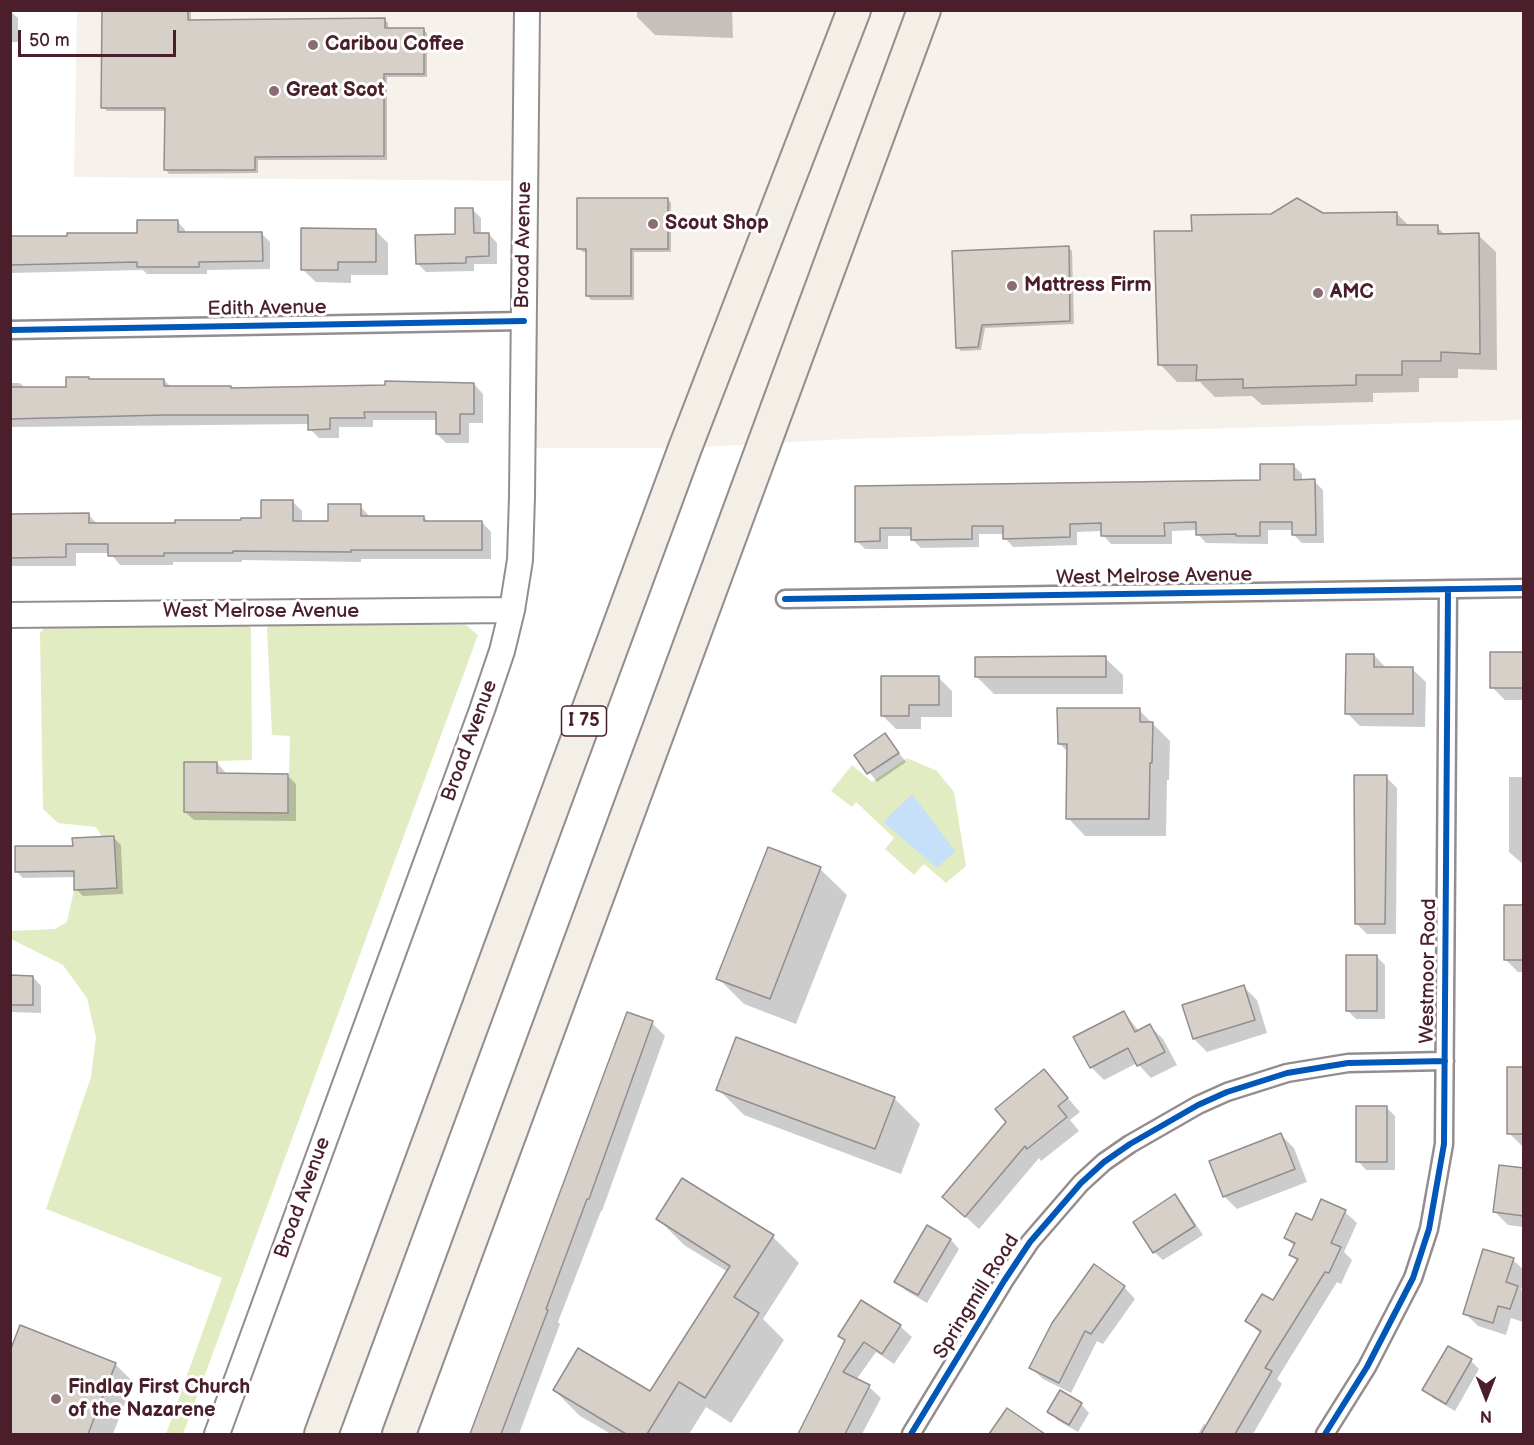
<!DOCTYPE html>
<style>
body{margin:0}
#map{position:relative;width:1534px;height:1445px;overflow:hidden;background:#fff;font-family:"Balsamiq Sans",sans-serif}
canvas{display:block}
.frame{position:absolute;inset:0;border:12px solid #4a1f2b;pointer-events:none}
.north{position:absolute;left:1456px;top:1367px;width:60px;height:60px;-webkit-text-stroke:4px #fff;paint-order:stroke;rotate:180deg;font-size:16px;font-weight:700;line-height:24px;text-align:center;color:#4a1f2b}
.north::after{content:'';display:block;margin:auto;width:21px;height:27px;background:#4a1f2b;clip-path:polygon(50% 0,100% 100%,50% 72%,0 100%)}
.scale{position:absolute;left:18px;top:30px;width:158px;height:27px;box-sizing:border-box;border:3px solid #4a1f2b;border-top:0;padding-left:8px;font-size:18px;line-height:21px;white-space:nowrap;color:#4a1f2b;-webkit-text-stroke:4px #fff;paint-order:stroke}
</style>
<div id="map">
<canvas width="1534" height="1445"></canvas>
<div class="frame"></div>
<div class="north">N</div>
<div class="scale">50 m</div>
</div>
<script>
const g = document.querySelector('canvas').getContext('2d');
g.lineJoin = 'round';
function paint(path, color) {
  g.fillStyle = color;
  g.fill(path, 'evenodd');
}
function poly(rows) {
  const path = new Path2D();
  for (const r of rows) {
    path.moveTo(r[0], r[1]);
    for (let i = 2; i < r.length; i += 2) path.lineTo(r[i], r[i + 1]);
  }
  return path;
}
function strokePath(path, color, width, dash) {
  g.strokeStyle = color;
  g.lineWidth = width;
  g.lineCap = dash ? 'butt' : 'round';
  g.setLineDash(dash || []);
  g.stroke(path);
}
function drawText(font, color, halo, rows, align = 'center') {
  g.font = font + ' "Balsamiq Sans",sans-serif';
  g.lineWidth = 6;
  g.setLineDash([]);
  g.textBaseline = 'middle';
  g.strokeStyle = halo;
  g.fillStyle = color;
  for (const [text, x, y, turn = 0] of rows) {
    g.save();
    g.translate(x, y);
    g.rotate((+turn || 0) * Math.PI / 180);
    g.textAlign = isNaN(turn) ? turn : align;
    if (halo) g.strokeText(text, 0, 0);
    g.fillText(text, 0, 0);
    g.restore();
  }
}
const built = poly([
 [77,11,1523,11,1523,420,847,439,685,448,523,448,525,181,74,177]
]);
const green = poly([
 [245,624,251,628,252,760,184,762,184,812,288,812,290,736,272,735,267,628,272,624,466,625,478,635,183,1434,166,1434,222,1278,46,1209,91,1077,96,1037,87,998,63,965,11,939,10,931,55,929,67,922,74,890,117,888,114,837,102,837,96,827,58,823,43,809,40,633,45,627],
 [907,758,937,771,954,792,966,866,946,883,924,864,914,875,885,849,894,838,856,802,852,807,831,791,852,765,872,782]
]);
const water = poly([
 [912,794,955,851,937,868,883,822]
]);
const shadow = poly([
 [104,10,191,10,191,22,384,19,388,23,388,30,423,30,427,33,427,77,387,77,387,160,258,160,258,173,169,174,166,170,166,111,107,111,103,107],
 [637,10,732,10,733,38,655,35,637,17],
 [10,11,18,18,18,42,10,42],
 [668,199,671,203,671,252,634,252,634,300,591,300,588,296,588,252,583,252,579,249],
 [472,209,481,218,481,234,489,234,497,243,497,264,474,264,474,271,426,272,417,263,457,235],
 [1396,213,1410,227,1437,227,1445,235,1478,235,1496,252,1497,370,1458,369,1458,378,1419,378,1419,392,1373,393,1373,402,1262,405,1252,396,1215,397,1200,382,1177,382,1160,364,1194,233,1323,215],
 [177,221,185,230,185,234,262,234,270,242,270,269,207,270,207,274,147,274,143,270,10,273,10,237,139,235],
 [375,230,388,243,388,275,351,275,351,283,316,282,302,269],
 [1068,247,1072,251,1074,324,985,328,981,350,961,351,957,347],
 [89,378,91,380,164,380,171,387,231,387,233,390,474,384,483,394,483,423,469,423,469,443,446,443,437,434,437,420,373,420,373,427,339,427,339,438,319,438,310,429,309,424,10,427,10,383,20,383,25,388,67,388],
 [1293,465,1302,474,1302,481,1314,481,1323,490,1324,543,1302,543,1293,534,1293,530,1268,530,1268,544,1206,543,1198,534,1198,530,1172,531,1172,544,1111,544,1103,535,1103,531,1077,532,1077,545,1013,547,1005,538,1005,534,979,534,979,547,921,548,913,540,913,536,888,536,888,549,865,549,857,541,856,488,1262,481],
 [293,502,302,511,302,523,329,523,360,506,370,517,424,517,428,522,482,522,491,532,491,559,361,559,361,562,242,560,242,562,173,562,173,565,120,565,110,553,76,553,76,566,10,566,10,515,88,514,98,525,242,521,263,519],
 [1524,653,1524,700,1505,700,1492,687],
 [1374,655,1387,669,1412,669,1426,682,1425,727,1360,726,1347,713],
 [1105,658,1123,675,1123,694,994,694,976,676],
 [938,677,952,691,952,717,921,717,921,729,896,729,882,715],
 [1139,710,1170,741,1169,780,1167,780,1166,836,1085,836,1068,818,1068,752,1059,743],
 [885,735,906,762,877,782,856,755],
 [217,763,225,772,225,775,287,775,296,784,296,821,194,820,185,812],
 [1386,777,1397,788,1396,934,1367,934,1356,923],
 [1509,777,1524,777,1524,865,1509,852],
 [114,838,121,845,123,894,83,896,76,889,75,877,23,878,16,871,74,847],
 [769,849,820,869,847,895,796,1024,744,1004,718,978],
 [1524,907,1524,972,1518,972,1505,959],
 [1377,957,1385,965,1385,1019,1356,1019,1348,1011],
 [10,977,33,977,41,986,41,1013,10,1012],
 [1244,987,1257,1000,1267,1033,1207,1052,1194,1039],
 [1124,1013,1140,1032,1150,1026,1163,1039,1177,1065,1151,1078,1137,1063,1104,1080,1091,1067],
 [628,1014,652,1023,665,1036,602,1211,601,1211,558,1322,560,1324,519,1434,472,1434],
 [1524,1069,1524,1146,1522,1146,1509,1133],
 [1044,1071,1080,1112,1070,1120,1079,1131,1041,1161,1039,1158,979,1229,944,1197,1008,1122],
 [718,1089,894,1098,920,1124,901,1174,744,1115],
 [1387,1108,1395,1116,1395,1170,1366,1170,1358,1161],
 [1281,1135,1294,1148,1307,1182,1237,1209,1224,1196],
 [1524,1169,1524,1227,1508,1225,1495,1212],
 [1175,1196,1183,1205,1203,1235,1163,1260,1154,1252],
 [1322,1201,1345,1212,1357,1223,1344,1252,1352,1260,1341,1284,1337,1282,1277,1379,1282,1384,1253,1434,1198,1434,1204,1424,1208,1426,1261,1334,1247,1321,1273,1302,1298,1262,1291,1255,1295,1247,1286,1238,1313,1222],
 [658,1219,773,1237,799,1263,763,1319,784,1340,731,1423,706,1407,689,1434,611,1434,580,1416,554,1390,650,1393,728,1272,684,1245],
 [927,1227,951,1240,959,1249,927,1303,905,1290,896,1281],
 [1513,1260,1524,1270,1524,1281,1521,1290,1524,1293,1523,1322,1511,1318,1506,1335,1478,1326,1465,1313],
 [1124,1287,1135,1299,1103,1344,1097,1341,1071,1393,1043,1379,1031,1368],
 [900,1326,912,1337,894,1364,876,1352,856,1380,869,1387,881,1398,862,1434,801,1434,800,1433,846,1342,840,1336],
 [10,1355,115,1364,133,1382,113,1434,10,1434],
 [1471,1361,1479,1369,1455,1411,1433,1398,1424,1389],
 [1081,1404,1089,1413,1078,1432,1057,1420,1049,1411],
 [1008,1411,1036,1430,1040,1434,991,1434]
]);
const building = poly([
 [102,10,188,10,188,20,385,18,385,28,424,28,424,74,384,74,384,156,255,157,255,170,164,170,165,108,101,108,102,10],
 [577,198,668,198,668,249,631,249,631,296,586,296,586,249,577,249,577,198],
 [1297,198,1323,213,1397,212,1397,225,1438,225,1438,234,1479,233,1480,354,1441,352,1441,361,1402,361,1402,375,1356,375,1356,385,1243,388,1243,379,1196,380,1197,365,1158,365,1154,231,1192,231,1191,215,1271,214,1297,198],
 [455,208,473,208,474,233,489,233,489,256,466,257,466,263,416,264,415,235,455,234,455,208],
 [137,220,178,220,178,232,262,232,263,261,199,262,199,267,137,267,137,262,10,265,10,236,67,236,67,233,137,233,137,220],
 [301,228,376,229,376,262,338,262,338,270,301,270,301,228],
 [1069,246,1070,321,982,325,978,347,956,348,952,251,1069,246],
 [66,377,89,377,89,379,164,379,164,386,231,386,231,388,385,385,385,381,474,383,474,414,460,414,460,434,436,434,436,412,364,412,365,418,330,418,330,429,308,430,308,415,164,415,10,419,10,387,66,387,66,377],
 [1260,464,1294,464,1294,480,1315,479,1316,535,1292,535,1292,522,1260,522,1260,536,1236,536,1236,534,1196,535,1196,522,1164,523,1165,536,1101,536,1101,523,1070,524,1070,537,1003,539,1003,526,972,526,972,539,911,540,911,528,880,528,880,541,855,542,855,486,1260,480,1260,464],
 [261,500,293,500,293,521,328,521,328,504,361,504,361,516,424,516,424,521,482,521,482,550,351,550,351,552,233,551,233,553,164,553,164,556,108,556,108,544,66,544,66,557,10,558,10,514,89,513,89,523,175,523,175,520,241,520,241,518,261,518,261,500],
 [1490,652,1524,652,1524,688,1490,688,1490,652],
 [1346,654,1374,654,1374,667,1413,667,1413,714,1345,714,1346,654],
 [1106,656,1106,677,975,677,975,657,1106,656],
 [881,676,939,676,939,705,909,705,909,716,881,716,881,676],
 [1057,708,1140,708,1140,722,1153,722,1152,763,1150,763,1149,819,1066,819,1067,744,1058,744,1057,708],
 [885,733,899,753,867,774,854,755,885,733],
 [184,762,217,762,217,773,288,774,288,813,184,812,184,762],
 [1354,775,1387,775,1385,924,1355,924,1354,775],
 [114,836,117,888,74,890,74,871,15,872,15,846,73,846,72,838,114,836],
 [768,847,821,867,770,999,716,979,768,847],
 [1504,905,1524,905,1524,960,1504,960,1504,905],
 [1346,955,1377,955,1377,1011,1346,1011,1346,955],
 [10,975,33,976,33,1005,10,1005,10,975],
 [1244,985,1255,1020,1193,1039,1182,1005,1244,985],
 [1124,1011,1135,1032,1150,1024,1165,1052,1137,1066,1128,1048,1090,1068,1073,1037,1124,1011],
 [627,1012,653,1021,589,1199,587,1199,546,1309,548,1310,501,1434,470,1434,627,1012],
 [736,1037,895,1097,875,1149,716,1090,736,1037],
 [1507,1067,1524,1067,1524,1134,1507,1134,1507,1067],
 [1044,1069,1068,1098,1058,1106,1067,1117,1027,1149,1025,1146,965,1217,942,1197,1006,1122,995,1109,1044,1069],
 [1356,1106,1387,1106,1387,1162,1356,1162,1356,1106],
 [1281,1133,1295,1169,1223,1197,1209,1161,1281,1133],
 [1499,1165,1524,1168,1524,1216,1493,1212,1499,1165],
 [682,1178,774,1235,734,1297,759,1313,705,1398,679,1382,647,1434,626,1434,553,1390,578,1348,650,1391,730,1266,656,1219,682,1178],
 [1175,1194,1195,1226,1153,1253,1133,1222,1175,1194],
 [1321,1199,1346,1210,1331,1243,1341,1247,1329,1273,1325,1272,1265,1368,1272,1371,1235,1434,1201,1434,1261,1331,1245,1321,1262,1294,1273,1300,1298,1259,1289,1255,1295,1243,1284,1238,1296,1213,1312,1220,1321,1199],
 [927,1225,951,1239,918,1295,894,1282,927,1225],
 [1483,1249,1514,1258,1506,1282,1518,1286,1510,1309,1498,1306,1493,1323,1463,1314,1483,1249],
 [1094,1264,1125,1286,1091,1334,1085,1331,1059,1383,1029,1368,1052,1323,1094,1264],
 [861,1300,901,1325,882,1354,864,1342,843,1372,870,1385,845,1434,798,1434,845,1340,838,1336,861,1300],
 [20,1325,116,1363,88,1434,10,1434,10,1351,20,1325],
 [1448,1346,1472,1359,1446,1404,1422,1390,1448,1346],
 [1060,1390,1082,1403,1069,1425,1047,1412,1060,1390],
 [1007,1408,1045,1434,989,1434,1007,1408]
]);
const street = poly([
 [10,330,524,321],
 [785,599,1524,588],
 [911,1434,1004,1281,1030,1242,1081,1183,1104,1162,1130,1144,1198,1105,1227,1092,1287,1073,1348,1063,1445,1061],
 [1325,1434,1367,1367,1413,1278,1429,1229,1444,1144,1448,589]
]);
const secondary = poly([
 [10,615,512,610],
 [217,1434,482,710,502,651,512,610,520,560,522,497,527,10]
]);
const highway = poly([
 [321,1434,685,448,854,10],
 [399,1434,924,10]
]);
const cycleway = poly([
 [10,330,524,321],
 [785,599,1524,588],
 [911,1434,1004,1281,1030,1242,1081,1183,1104,1162,1130,1144,1198,1105,1227,1092,1287,1073,1348,1063,1445,1061],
 [1325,1434,1367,1367,1413,1278,1429,1229,1444,1144,1448,589]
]);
const markers = [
 [313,45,6,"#896d75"],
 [274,91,6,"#896d75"],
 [653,224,6,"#896d75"],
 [1012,286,6,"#896d75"],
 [1318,293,6,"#896d75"],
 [56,1399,6,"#896d75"]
];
const shields = [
 [584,721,45]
];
const shieldNames = [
 ["I 75",584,721]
];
const poiNames = [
 ["Caribou Coffee",325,45],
 ["Great Scot",286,91],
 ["Scout Shop",665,224],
 ["Mattress Firm",1024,286],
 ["AMC",1330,293],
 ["Findlay First Church",68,1388],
 ["of the Nazarene",68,1411]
];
const streetNames = [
 ["Broad Avenue",524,245,-89],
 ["Edith Avenue",267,309,-1],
 ["West Melrose Avenue",1154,577,-1],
 ["West Melrose Avenue",261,612],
 ["Broad Avenue",470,741,-70],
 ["Westmoor Road",1429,971,-89],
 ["Broad Avenue",303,1198,-70],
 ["Springmill Road",977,1297,-58]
];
paint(built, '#f7f1eb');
paint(green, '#e1ecc3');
paint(water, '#c7e0fa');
paint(shadow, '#0003');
paint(building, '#d7d0c8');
strokePath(building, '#948c8e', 1.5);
strokePath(street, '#948c8e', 21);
strokePath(secondary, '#948c8e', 28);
strokePath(highway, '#948c8e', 36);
strokePath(street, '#fff', 16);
strokePath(secondary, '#fff', 24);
strokePath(highway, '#f3efe7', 32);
strokePath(cycleway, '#0057b8', 6);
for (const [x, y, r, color] of markers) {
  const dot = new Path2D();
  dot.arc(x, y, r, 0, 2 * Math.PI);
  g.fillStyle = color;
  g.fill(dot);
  strokePath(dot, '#fff', 2);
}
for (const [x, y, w] of shields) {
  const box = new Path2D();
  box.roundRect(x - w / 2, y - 15, w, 30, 4.5);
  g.fillStyle = '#fff';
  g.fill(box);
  strokePath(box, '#4a1f2b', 1.5);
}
drawText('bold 18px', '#4a1f2b', null, shieldNames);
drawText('bold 20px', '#4a1f2b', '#fff', poiNames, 'left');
drawText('20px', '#4a1f2b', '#fff', streetNames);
</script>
